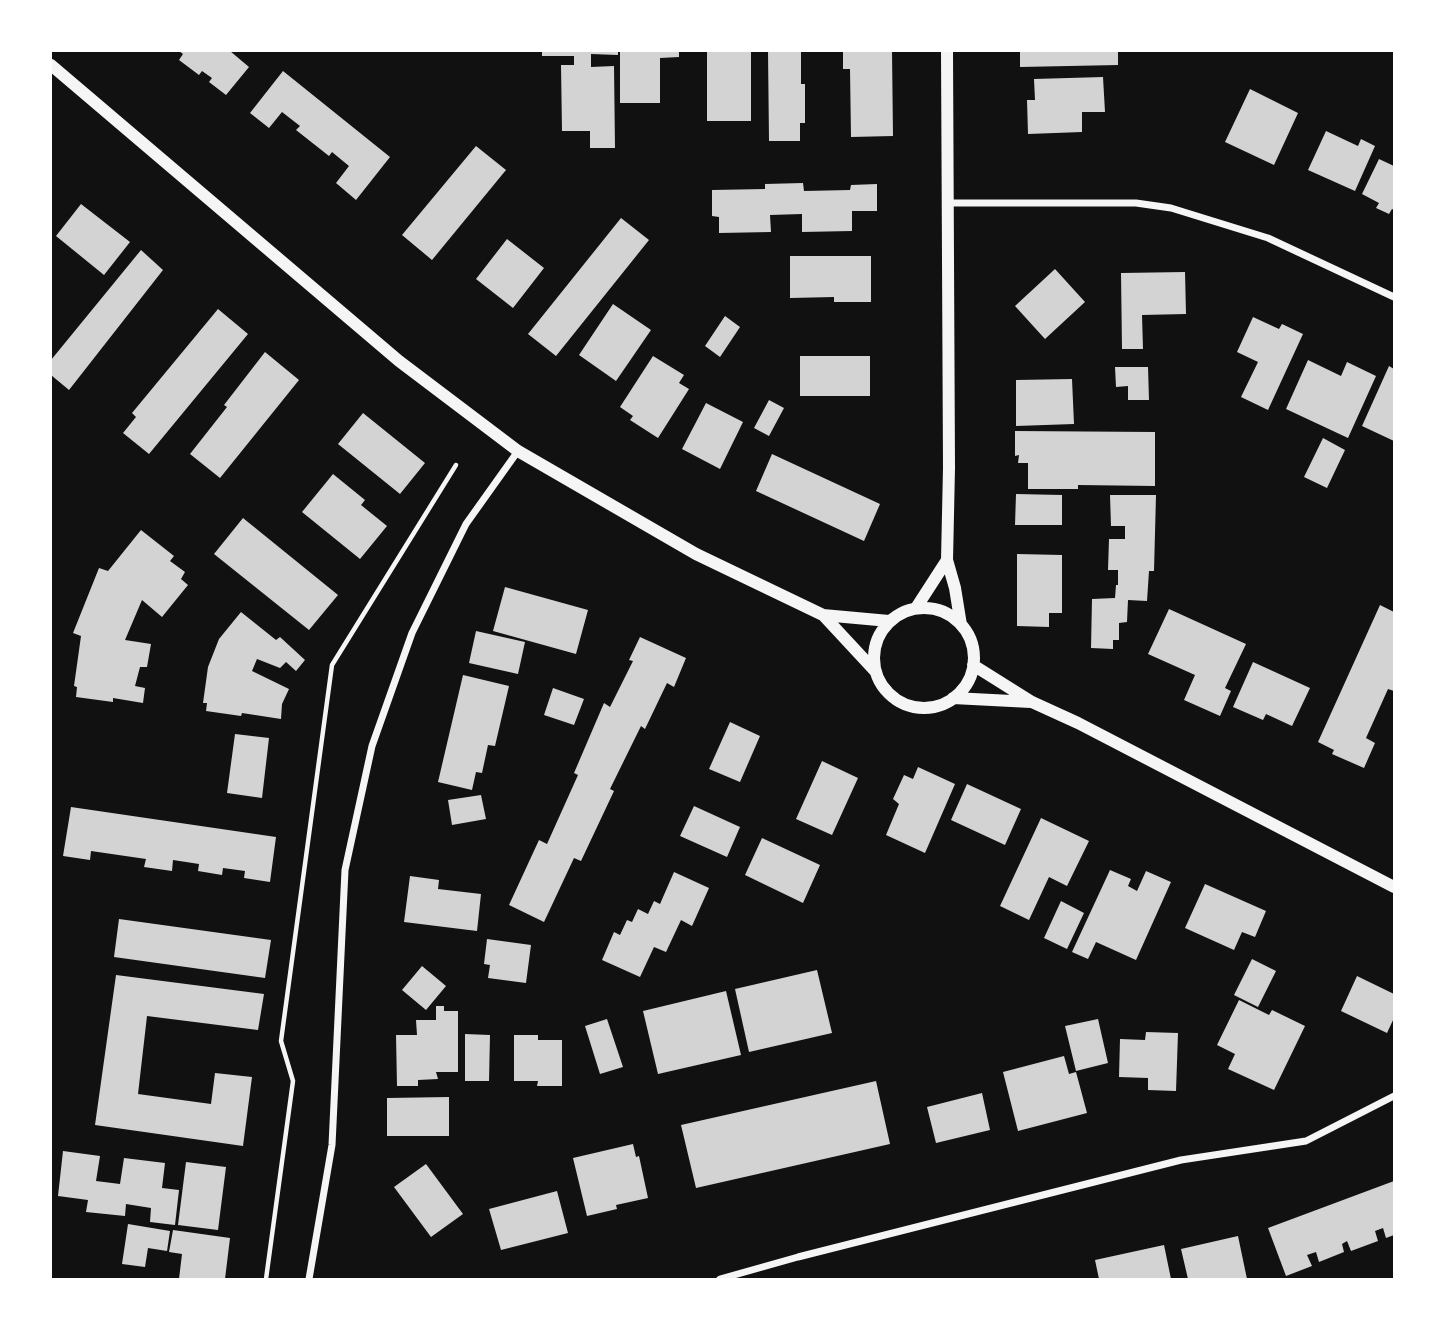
<!DOCTYPE html>
<style>
body{margin:0}
#map{position:relative;width:1445px;height:1330px;overflow:hidden;background:#111;font-family:"Fira Sans",sans-serif}
canvas{display:block}
.frame{position:absolute;inset:0;border:52px solid #fff;pointer-events:none}
</style>
<div id="map">
<canvas width="1445" height="1330"></canvas>
<div class="frame"></div>
</div>
<script>
const g = document.querySelector('canvas').getContext('2d');
g.lineJoin = 'round';
function paint(path, color) {
  g.fillStyle = color;
  g.fill(path, 'evenodd');
}
function poly(rows) {
  const path = new Path2D();
  for (const r of rows) {
    if (r.length === 3) {
      path.moveTo(r[0] + r[2], r[1]);
      path.arc(r[0], r[1], r[2], 0, 2 * Math.PI);
      continue;
    }
    path.moveTo(r[0], r[1]);
    for (let i = 2; i < r.length; i += 2) path.lineTo(r[i], r[i + 1]);
  }
  return path;
}
function strokePath(path, color, width, dash) {
  g.strokeStyle = color;
  g.lineWidth = width;
  g.lineCap = dash ? 'butt' : 'round';
  g.setLineDash(dash || []);
  g.stroke(path);
}
const building = poly([
 [179,51,230,51,249,67,226,95,209,82,212,78,202,71,199,75,179,60,183,54],
 [542,51,618,51,618,55,591,54,591,67,614,66,615,148,590,148,590,131,562,131,561,65,574,65,574,56,542,56],
 [620,51,679,51,679,57,660,58,660,103,620,103],
 [707,51,751,51,751,121,707,121],
 [768,51,801,51,801,84,805,84,805,123,800,123,800,141,769,141],
 [843,51,892,51,893,136,851,137,850,69,843,69],
 [1020,51,1118,51,1118,65,1020,67],
 [283,71,390,157,356,200,336,183,349,166,332,152,329,156,296,130,300,126,282,112,269,128,250,113],
 [1103,77,1105,112,1082,112,1082,132,1028,134,1027,100,1035,100,1034,79],
 [1250,89,1298,113,1274,165,1225,142],
 [1326,131,1358,146,1361,139,1375,146,1355,191,1308,170],
 [476,146,506,170,432,260,402,235],
 [1379,159,1394,166,1394,210,1392,209,1389,214,1376,208,1379,203,1362,194],
 [803,183,804,191,850,190,851,185,877,184,877,211,852,211,852,231,802,232,802,214,770,215,771,232,719,233,719,217,712,216,712,190,765,189,765,184],
 [81,204,130,242,104,275,56,236],
 [621,218,649,240,556,356,528,334],
 [507,239,544,268,513,308,476,279],
 [141,250,163,270,69,390,51,375,51,360],
 [790,256,871,256,871,302,834,302,834,297,790,298],
 [1055,269,1085,302,1045,339,1015,306],
 [1185,272,1186,314,1142,315,1143,349,1122,349,1121,273],
 [613,304,651,330,616,381,579,355],
 [218,309,248,334,149,454,123,433,136,417,132,413],
 [725,316,740,327,720,357,705,346],
 [1253,317,1279,329,1282,324,1303,334,1268,410,1241,397,1258,362,1237,352],
 [265,352,299,380,220,478,190,454,227,407,224,405],
 [653,356,684,375,679,383,689,389,658,438,630,420,633,416,620,407],
 [800,356,870,356,870,396,800,396],
 [1308,360,1341,376,1347,362,1376,376,1348,438,1286,409],
 [1389,366,1394,369,1394,441,1362,426],
 [1115,367,1148,367,1149,400,1128,400,1128,386,1116,387],
 [1072,379,1074,424,1016,426,1016,380],
 [769,400,784,408,769,436,754,428],
 [706,403,743,422,720,469,682,449],
 [363,413,425,463,400,494,338,444],
 [1015,431,1155,432,1155,486,1078,485,1078,489,1028,489,1028,463,1018,463,1019,455,1015,456],
 [1323,438,1345,450,1327,488,1304,477],
 [772,454,880,504,864,541,756,491],
 [333,474,365,500,361,505,387,526,360,559,302,512],
 [1016,494,1062,495,1062,525,1015,525],
 [1110,495,1156,495,1154,571,1149,571,1147,601,1128,600,1127,622,1119,623,1119,640,1113,640,1113,649,1091,648,1092,599,1115,598,1116,585,1118,585,1118,570,1108,570,1109,539,1125,539,1125,526,1111,526],
 [243,518,338,595,309,630,214,554],
 [141,530,174,556,170,561,185,572,181,579,188,585,162,617,142,600,125,640,151,644,147,667,140,667,135,686,145,688,143,703,113,698,113,702,76,697,77,687,74,686,81,636,73,633,99,568,108,571],
 [1017,554,1062,555,1062,613,1049,613,1049,627,1017,626],
 [505,587,588,610,576,654,493,631],
 [1380,605,1394,612,1394,691,1388,689,1366,738,1375,743,1364,768,1332,754,1334,750,1318,742],
 [1169,609,1246,644,1225,688,1231,691,1220,716,1184,700,1195,675,1148,654],
 [241,612,276,640,280,637,305,660,296,671,286,662,280,668,257,659,252,671,289,689,282,704,281,719,242,713,241,716,206,711,207,703,203,703,208,667,219,639],
 [476,631,525,642,518,674,469,663],
 [640,637,686,658,674,687,667,683,645,729,641,726,610,789,614,791,581,861,574,858,544,922,509,905,539,840,547,844,578,775,574,773,604,703,610,707,633,661,629,660],
 [1253,662,1310,688,1292,726,1266,714,1263,720,1233,707],
 [463,675,509,686,495,746,488,745,482,773,476,772,472,790,438,782],
 [553,688,584,699,574,725,544,715],
 [730,722,760,736,740,782,709,769],
 [235,734,269,738,262,798,227,793],
 [822,761,858,778,832,835,796,819],
 [918,767,955,784,925,853,886,835,899,804,893,799,904,775,913,779],
 [967,784,1021,809,1005,845,951,820],
 [481,795,486,819,452,825,448,800],
 [694,806,740,827,727,857,680,836],
 [71,807,276,837,270,882,244,878,245,871,223,868,222,875,198,871,199,864,173,860,172,871,144,867,146,859,91,851,90,860,63,856],
 [1041,818,1089,841,1067,886,1049,877,1029,920,1000,906],
 [762,838,820,865,803,903,745,875],
 [1110,870,1131,879,1128,886,1137,891,1146,871,1171,882,1136,960,1096,942,1088,959,1072,952],
 [674,872,709,888,692,926,681,920,666,952,654,947,640,977,602,960,614,932,620,935,627,920,632,922,638,909,648,914,654,901,660,904],
 [410,876,439,880,438,889,481,894,477,931,404,922],
 [1205,884,1266,911,1255,937,1242,932,1234,950,1185,928],
 [1061,901,1084,913,1067,949,1044,938],
 [119,919,271,940,265,978,114,957],
 [487,939,531,945,526,983,488,978,490,965,484,964],
 [1252,959,1276,971,1258,1007,1234,995],
 [422,966,446,986,426,1010,402,990],
 [817,970,832,1033,749,1052,735,989],
 [116,975,264,994,258,1030,147,1016,138,1094,211,1104,215,1073,252,1077,243,1146,95,1125],
 [1357,976,1394,994,1394,1018,1387,1033,1341,1011],
 [726,991,741,1055,658,1074,643,1011],
 [1239,1000,1269,1015,1272,1010,1305,1026,1274,1090,1228,1069,1235,1054,1217,1045],
 [436,1006,444,1006,444,1011,458,1011,458,1072,436,1072,438,1079,418,1080,418,1086,397,1086,396,1035,417,1035,416,1020,436,1020],
 [607,1019,623,1067,600,1074,585,1026],
 [1098,1019,1108,1063,1076,1071,1065,1026],
 [1146,1032,1178,1033,1176,1091,1148,1090,1148,1078,1119,1077,1120,1039,1145,1040],
 [465,1034,490,1035,489,1081,465,1081],
 [514,1035,538,1035,538,1040,562,1040,562,1086,537,1086,538,1081,514,1081],
 [1064,1056,1069,1074,1076,1072,1087,1113,1018,1131,1003,1072],
 [876,1081,890,1144,696,1188,681,1125],
 [982,1093,990,1130,936,1143,927,1107],
 [449,1097,449,1136,387,1136,387,1098],
 [633,1144,636,1157,639,1156,648,1198,616,1205,617,1209,587,1216,573,1158],
 [63,1151,100,1156,96,1181,120,1184,124,1158,165,1163,162,1188,179,1190,175,1225,150,1222,151,1208,126,1204,125,1216,86,1212,88,1200,58,1196],
 [186,1162,226,1167,218,1230,178,1225],
 [426,1164,463,1214,431,1237,394,1187],
 [1394,1181,1394,1235,1386,1238,1383,1228,1375,1231,1378,1241,1351,1251,1347,1241,1342,1244,1344,1252,1319,1262,1316,1252,1307,1255,1312,1266,1286,1276,1268,1228],
 [557,1191,568,1233,501,1250,489,1209],
 [128,1224,170,1231,167,1251,148,1248,145,1267,122,1264],
 [173,1230,230,1238,225,1279,179,1279,182,1254,169,1252],
 [1238,1236,1247,1279,1188,1279,1181,1249],
 [1164,1245,1171,1279,1099,1279,1095,1260]
]);
const path = poly([
 [266,1279,293,1081,281,1041,332,665,456,465]
]);
const minor = poly([
 [949,203,1136,203,1171,208,1268,238,1394,297],
 [309,1279,332,1145,345,870,372,746,412,633,466,524,518,451],
 [720,1279,798,1257,1181,1160,1306,1141,1394,1096]
]);
const tertiary = poly([
 [947,51,949,468,947,560,955,588,961,625],
 [51,65,399,361,518,451,696,554,823,615,889,621],
 [916,608,947,560],
 [924,658,50],
 [823,615,875,671],
 [973,665,1032,702,1078,723,1394,887],
 [953,698,1031,702]
]);
paint(building, '#d3d3d3');
strokePath(path, '#f5f5f5', 4.5);
strokePath(minor, '#f5f5f5', 7);
strokePath(tertiary, '#f5f5f5', 12);
</script>
